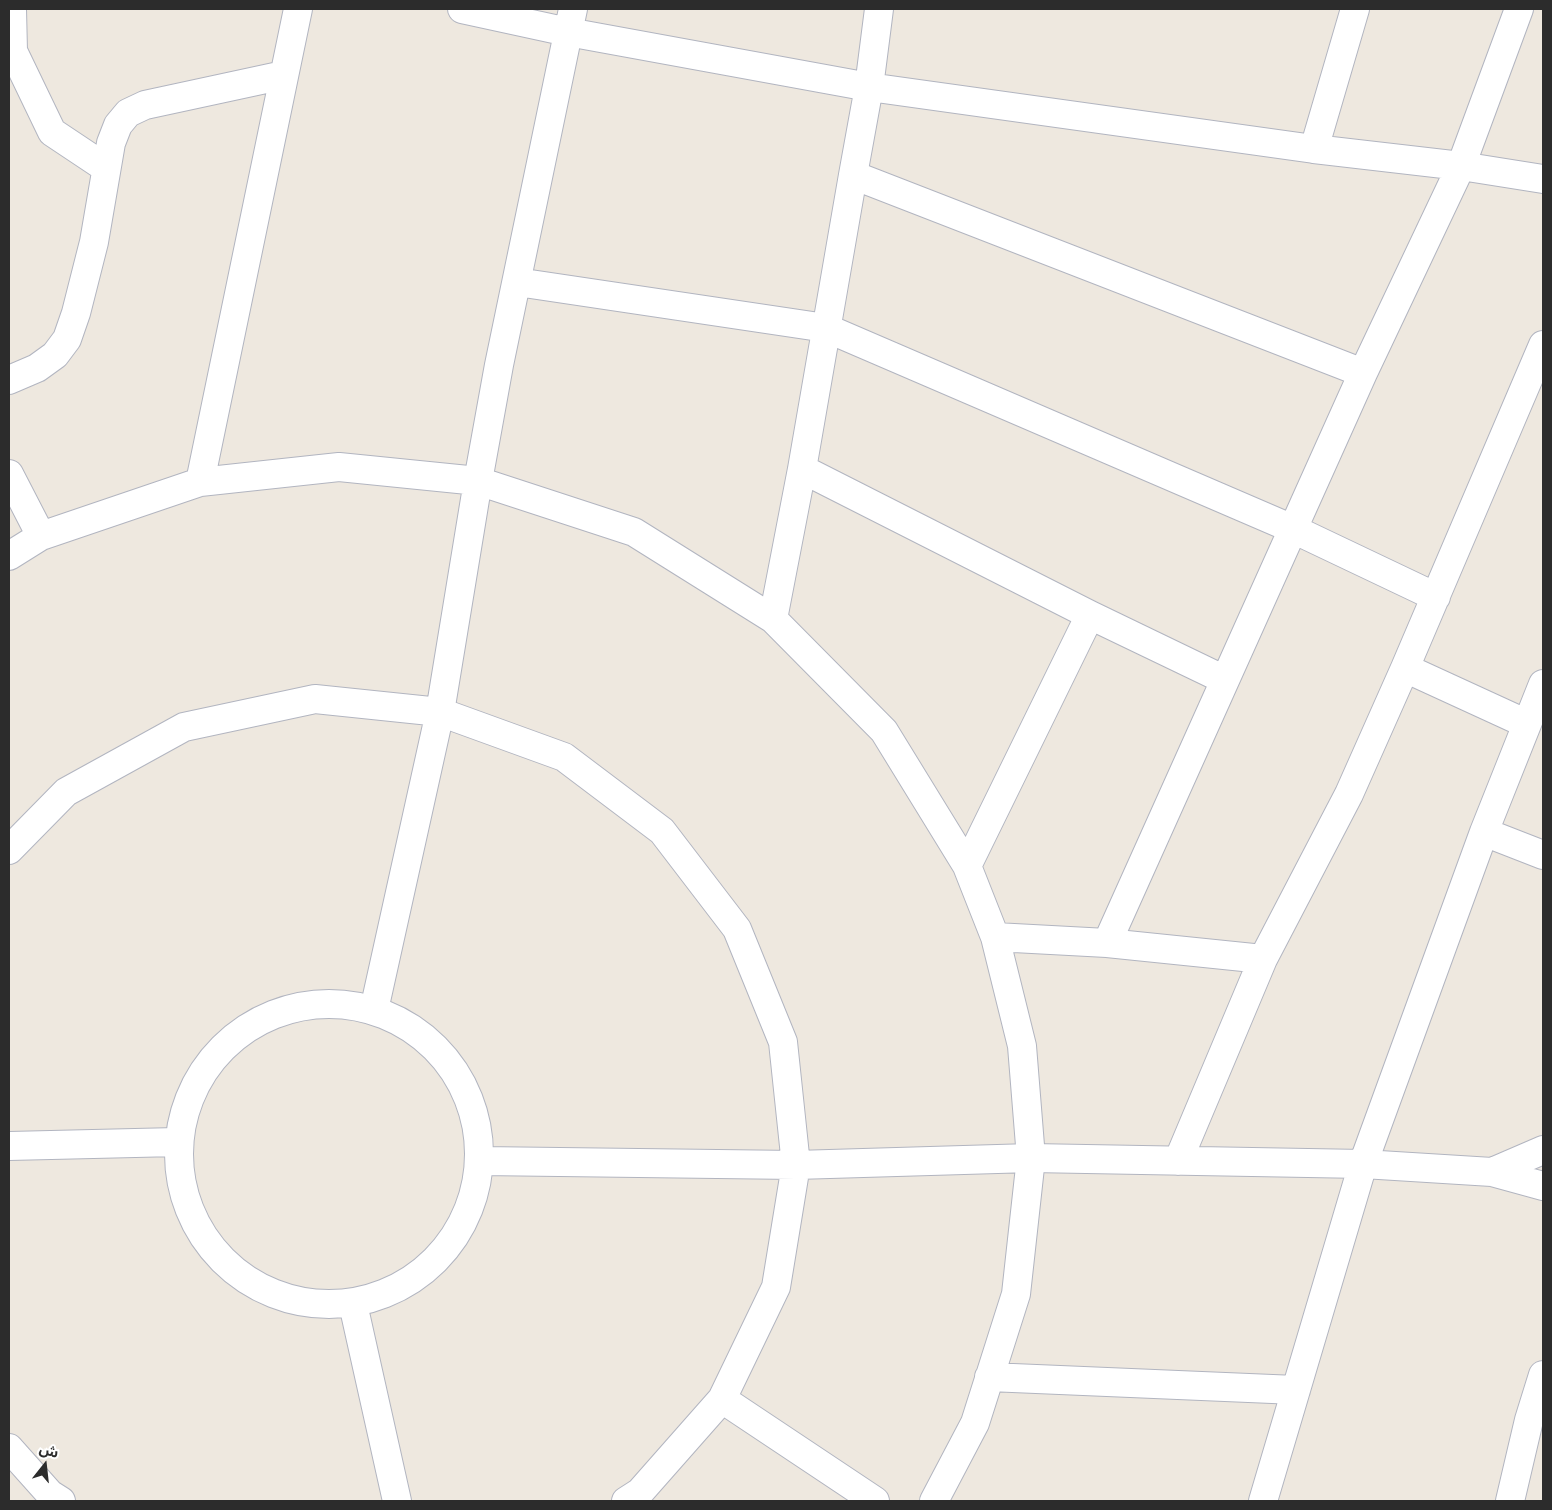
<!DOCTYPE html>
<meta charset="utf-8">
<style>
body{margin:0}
#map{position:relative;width:1552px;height:1510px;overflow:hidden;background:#eee8df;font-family:Barlow,"Noto Sans Arabic",sans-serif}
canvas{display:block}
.frame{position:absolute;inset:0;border:10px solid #2c2c2c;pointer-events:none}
.north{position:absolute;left:20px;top:1440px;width:50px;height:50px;-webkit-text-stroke:4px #fff;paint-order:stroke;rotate:16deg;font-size:14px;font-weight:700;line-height:20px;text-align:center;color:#2c2c2c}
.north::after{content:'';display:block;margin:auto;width:18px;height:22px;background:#2c2c2c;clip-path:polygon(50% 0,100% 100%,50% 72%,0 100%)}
</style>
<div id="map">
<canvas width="1552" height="1510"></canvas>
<div class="frame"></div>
<div class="north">ش</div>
</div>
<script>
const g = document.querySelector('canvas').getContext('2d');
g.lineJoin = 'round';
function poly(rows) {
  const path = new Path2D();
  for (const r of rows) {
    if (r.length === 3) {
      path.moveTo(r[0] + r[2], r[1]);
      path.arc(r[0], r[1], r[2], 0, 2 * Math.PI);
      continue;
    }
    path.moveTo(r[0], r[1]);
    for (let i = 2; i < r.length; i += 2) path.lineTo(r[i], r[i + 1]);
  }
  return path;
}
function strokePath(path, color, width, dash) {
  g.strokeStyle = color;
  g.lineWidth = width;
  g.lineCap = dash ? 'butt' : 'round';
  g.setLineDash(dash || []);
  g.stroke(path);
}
const minor = poly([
 [12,9,13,51,52,132,106,168],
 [462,9,568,32,869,87,1314,149,1461,166,1543,179],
 [1314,149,1355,9],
 [853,175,1363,373],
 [517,282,826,328,1293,529,1436,597],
 [9,380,37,368,55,355,67,339,76,313,94,242,111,143,118,125,128,113,145,105,284,75],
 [802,469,1090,615,1225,680],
 [9,474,41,536],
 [200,482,298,9],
 [9,556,41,536,200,482,339,467,478,481,634,532,773,619,884,731,967,866,995,937,1022,1046,1031,1158,1016,1294,975,1423,934,1501],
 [773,619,802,469,853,175,869,87,879,9],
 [1405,668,1527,724],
 [1543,684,1484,832,1543,855],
 [9,850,66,792,184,727,315,699,440,712,564,757,662,831,737,929,783,1042,796,1165,776,1287,722,1399,640,1492,626,1501],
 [967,866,1090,615],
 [995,937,1107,943,1263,959],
 [1107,943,1363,373,1461,166,1519,9],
 [329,1154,150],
 [374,1010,440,712,478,481,499,365,573,9],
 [9,1146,177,1142],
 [481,1161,796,1165,1031,1158,1363,1164,1492,1172,1543,1186],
 [1178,1161,1263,959,1349,794,1405,668,1543,345],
 [1492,1172,1543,1150],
 [353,1304,397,1501],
 [989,1377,1296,1390],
 [722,1399,875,1501],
 [9,1448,50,1494,61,1501],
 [1263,1501,1363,1164,1484,832],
 [1510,1501,1529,1420,1543,1375]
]);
strokePath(minor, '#b2b5c0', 30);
strokePath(minor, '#fff', 28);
</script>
